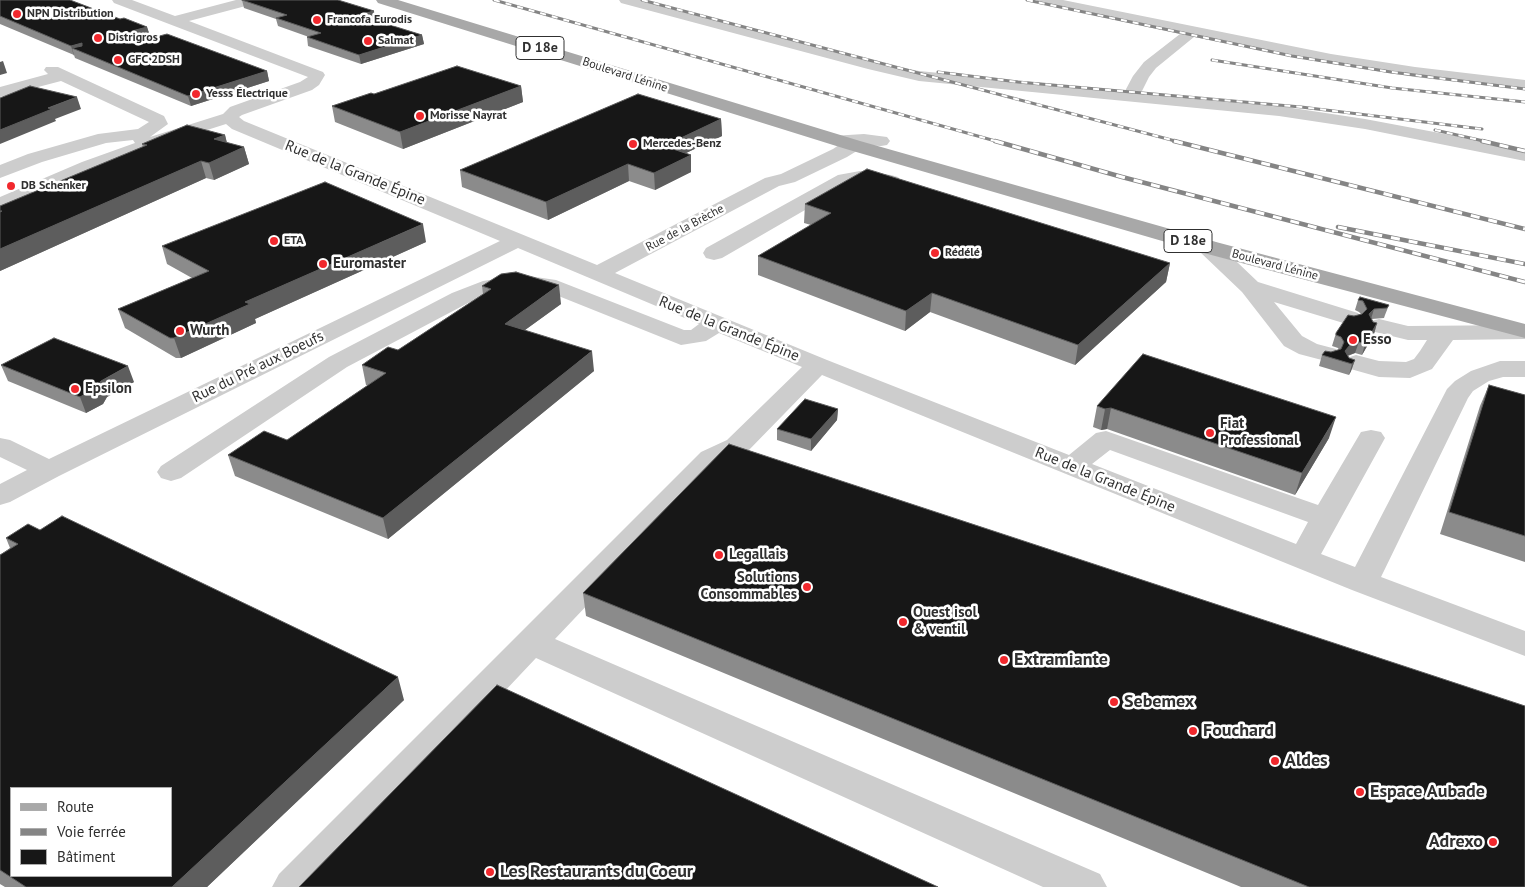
<!DOCTYPE html>
<meta charset="utf-8">
<style>
body{margin:0}
#map{position:relative;width:1525px;height:887px;overflow:hidden;background:#fff;font-family:"PT Sans",sans-serif}
canvas{display:block}
.legend{position:absolute;left:10px;top:787px;width:162px;height:90px;box-sizing:border-box;background:#fff;border:1px solid #acacac;margin:0;padding:6px 9px;list-style:none;font-size:15px;color:#303030}
.legend li{display:flex;align-items:center;gap:10px;height:25px}
.legend b{width:25px;border:1px solid #acacac}
</style>
<div id="map">
<canvas width="1525" height="887"></canvas>
<ul class="legend">
<li><b style="height:6px;background:#a8a8a8"></b>Route</li>
<li><b style="height:6px;background:#858585"></b>Voie ferrée</li>
<li><b style="height:14px;background:#171717"></b>Bâtiment</li>
</ul>
</div>
<script>
const g = document.querySelector('canvas').getContext('2d');
g.lineJoin = 'round';
function poly(rows) {
  const path = new Path2D();
  for (const r of rows) {
    path.moveTo(r[0], r[1]);
    for (let i = 2; i < r.length; i += 2) path.lineTo(r[i], r[i + 1]);
  }
  return path;
}
function paint(path, color) {
  g.fillStyle = color;
  g.fill(path, 'evenodd');
}
function strokePath(path, color, width, dash) {
  g.strokeStyle = color;
  g.lineWidth = width;
  g.lineCap = dash ? 'butt' : 'round';
  g.setLineDash(dash || []);
  g.stroke(path);
}
function drawText(font, color, halo, rows, align = 'center') {
  g.font = font + ' "PT Sans",sans-serif';
  g.lineWidth = 5;
  g.setLineDash([]);
  g.textBaseline = 'middle';
  g.strokeStyle = halo;
  g.fillStyle = color;
  for (const [text, x, y, turn = 0] of rows) {
    g.save();
    g.translate(x, y);
    g.rotate((+turn || 0) * Math.PI / 180);
    g.textAlign = isNaN(turn) ? turn : align;
    if (halo) g.strokeText(text, 0, 0);
    g.fillText(text, 0, 0);
    g.restore();
  }
}
const minor = poly([
 [112,0,132,0,175,16,236,0,259,0,257,3,189,21,323,72,325,75,319,85,312,90,242,115,239,117,244,121,597,265,765,178,781,174,833,149,839,145,832,144,829,140,832,136,864,134,887,137,890,141,887,145,881,146,862,145,860,149,847,157,795,182,779,186,615,273,827,360,1069,455,1096,433,1106,431,1318,505,1361,432,1371,430,1381,432,1385,438,1321,554,1355,567,1447,389,1455,381,1471,371,1500,361,1525,361,1525,377,1503,377,1489,381,1473,391,1468,398,1381,577,1525,631,1525,656,1352,590,822,375,747,452,721,464,555,639,1100,874,1107,887,1043,887,536,658,320,887,272,887,279,874,701,452,727,440,802,367,719,333,706,341,681,345,551,293,522,289,495,292,468,303,347,367,181,478,171,481,161,478,157,472,161,466,329,357,452,293,483,281,522,275,556,280,684,330,691,330,699,324,518,248,59,476,10,502,0,505,0,484,27,470,0,457,0,438,10,440,49,459,500,241,232,129,226,124,185,137,96,170,0,210,0,197,82,162,135,143,133,140,106,143,42,162,0,178,0,165,28,154,98,134,138,129,149,122,61,81,0,97,0,87,48,74,44,70,46,67,58,67,164,116,168,124,150,137,223,114,230,107,300,82,308,77,114,3,112,0],
 [1110,450,1308,522,1296,544,1092,464,1110,450],
 [619,0,642,0,876,62,919,71,1125,91,1133,76,1144,62,1180,34,1043,4,1036,0,1063,0,1331,54,1415,67,1525,80,1525,90,1415,77,1331,64,1194,37,1156,68,1149,77,1141,93,1279,106,1365,119,1525,149,1525,161,1365,129,1279,116,919,81,868,69,621,3,619,0],
 [860,171,891,175,898,177,901,181,898,185,891,187,860,183,850,184,722,258,714,260,706,258,703,253,706,248,838,175,860,171],
 [1208,241,1216,242,1258,282,1358,313,1362,318,1358,323,1350,325,1274,302,1302,336,1317,344,1336,349,1339,354,1336,359,1327,361,1318,359,1299,354,1284,346,1242,292,1200,252,1197,247,1200,242,1208,241],
 [1379,319,1408,326,1525,325,1525,339,1453,340,1432,369,1410,378,1379,377,1347,368,1343,363,1347,358,1356,355,1379,361,1406,362,1414,359,1420,351,1427,340,1408,340,1371,331,1367,326,1371,321,1379,319]
]);
const major = poly([
 [376,0,398,0,860,141,1216,242,1525,324,1525,338,1200,252,846,149,378,3,376,0]
]);
const railFar1 = poly([
 [494,0,999,142],
 [642,0,1179,142],
 [1027,0,1292,56,1391,72,1525,89],
 [1212,60,1392,88,1525,102],
 [938,72,1018,82,1301,107,1482,129],
 [1435,130,1488,142]
]);
const rail = poly([
 [995,141,1122,177,1525,282],
 [1174,141,1525,229],
 [1482,141,1525,151],
 [1338,227,1525,264]
]);
const wall = poly([
 [0,0,120,19,147,27,150,36,134,41,267,71,269,81,191,106,75,58,74,55,0,24],
 [242,0,375,19,373,20,422,35,424,44,361,64,308,46,307,37,309,37,278,26,276,19,244,8],
 [521,86,523,102,403,149,335,122,332,106,374,94],
 [721,119,722,136,686,153,691,155,691,172,655,190,629,181,548,220,462,187,460,170],
 [225,135,227,143,244,147,249,164,214,180,206,178,0,271,0,206,143,147,142,144],
 [805,204,1170,263,1166,282,1075,365,930,312,905,331,758,275,758,256,811,225,804,223],
 [426,242,255,319,256,323,181,358,176,358,125,328,118,309,192,278,167,264,162,246],
 [482,286,561,304,525,330,594,371,388,539,235,476,228,455,287,440,368,385,366,385,362,365,398,350,483,294],
 [1358,300,1389,305,1385,315,1384,318,1372,319,1373,322,1377,323,1374,334,1362,355,1355,353,1348,356,1349,358,1355,360,1351,371,1349,375,1319,366,1322,355,1339,350,1338,348,1332,346,1336,333,1354,316,1361,314,1359,312,1355,310],
 [1,365,134,382,107,397,103,404,86,413,8,381],
 [1489,385,1525,395,1525,562,1440,534,1480,406],
 [1097,406,1329,438,1295,495,1107,429,1101,430,1093,427],
 [838,409,837,420,811,451,777,440,777,429],
 [6,538,404,700,207,887,5,887,0,884,0,555,10,548],
 [583,593,1525,887,1241,887,586,616]
]);
const shadedWall = poly([
 [374,11,375,19,360,23,358,15],
 [147,27,150,36,134,40,131,44,128,34,132,31],
 [422,35,424,44,361,64,359,55],
 [82,43,84,53,72,48,74,55,74,56,71,46],
 [3,61,7,73,0,75,0,62],
 [267,71,269,81,191,106,188,96],
 [521,86,523,102,403,149,400,132],
 [77,97,81,109,55,119,56,121,0,144,0,130,48,108],
 [721,119,722,136,665,163,664,146],
 [225,135,229,152,214,139],
 [244,147,249,164,214,180,209,163],
 [691,155,691,172,655,190,654,173],
 [201,161,206,178,0,271,0,249],
 [628,164,629,181,548,220,546,202],
 [423,224,426,242,255,319,256,323,181,358,174,338,245,302],
 [1170,263,1166,282,1075,365,1078,345],
 [559,285,561,304,507,343,505,324],
 [932,293,930,312,905,331,906,311],
 [1374,309,1371,319,1369,314],
 [1377,323,1374,334,1362,355,1365,344],
 [1359,342,1355,353,1346,356,1342,362,1345,351,1350,345],
 [592,351,594,371,388,539,383,518],
 [1355,360,1351,371,1349,375,1352,364],
 [128,366,134,382,107,397,103,404,86,413,80,397,101,381],
 [1111,408,1107,429,1101,430,1105,409],
 [838,409,837,420,811,451,811,439],
 [1336,417,1329,438,1295,495,1302,473],
 [398,677,404,700,207,887,172,887]
]);
const building = poly([
 [0,0,70,0,120,19,124,18,147,27,132,31,128,34,131,40,137,42,167,34,267,71,188,96,72,48,82,46,82,43,71,46,0,16,0,0],
 [242,0,338,0,374,11,358,15,422,35,359,55,307,37,321,33,276,18,287,15,242,0],
 [457,66,521,86,400,132,332,106,371,93,374,94,457,66],
 [30,86,77,97,48,108,52,109,0,130,0,98,30,86],
 [638,94,721,119,664,146,691,155,654,173,628,164,546,202,460,170,638,94],
 [187,125,225,135,214,139,244,147,209,163,201,161,0,249,0,212,2,211,0,211,0,206,147,145,142,144,187,125],
 [867,169,1170,263,1078,345,932,293,906,311,758,256,831,213,805,204,867,169],
 [325,182,423,224,245,302,250,304,174,338,170,338,118,309,209,271,162,246,325,182],
 [516,272,559,285,505,324,592,351,383,518,228,455,264,431,287,440,386,373,362,365,388,347,398,350,491,289,482,286,501,274,516,272],
 [1360,297,1389,305,1387,308,1374,309,1369,314,1373,322,1377,323,1365,344,1359,342,1350,345,1345,351,1349,358,1355,360,1352,364,1322,355,1325,351,1331,352,1341,349,1344,342,1341,337,1336,335,1336,333,1348,315,1354,316,1362,314,1367,309,1363,301,1358,300,1360,297],
 [54,338,128,366,101,381,97,387,80,397,1,365,54,338],
 [1143,354,1336,417,1302,473,1111,408,1105,409,1097,406,1143,354],
 [1489,385,1525,395,1525,536,1449,512,1489,385],
 [805,399,838,409,811,439,777,429,805,399],
 [729,444,1525,706,1525,887,1309,887,583,593,729,444],
 [62,516,398,677,172,887,26,887,0,870,0,555,18,544,6,538,28,524,40,530,62,516],
 [11,788,171,788,171,876,11,876,11,788],
 [497,685,938,887,299,887,497,685]
]);
const markers = [
 [17,14,5,"#f1282d"],
 [317,20,5,"#f1282d"],
 [98,38,5,"#f1282d"],
 [368,41,5,"#f1282d"],
 [118,60,5,"#f1282d"],
 [196,94,5,"#f1282d"],
 [420,116,5,"#f1282d"],
 [633,144,5,"#f1282d"],
 [11,186,5,"#f1282d"],
 [274,241,5,"#f1282d"],
 [935,253,5,"#f1282d"],
 [323,264,5,"#f1282d"],
 [180,331,5,"#f1282d"],
 [1353,340,5,"#f1282d"],
 [75,389,5,"#f1282d"],
 [1210,433,5,"#f1282d"],
 [719,555,5,"#f1282d"],
 [807,587,5,"#f1282d"],
 [903,622,5,"#f1282d"],
 [1004,660,5,"#f1282d"],
 [1114,702,5,"#f1282d"],
 [1193,731,5,"#f1282d"],
 [1275,761,5,"#f1282d"],
 [1360,792,5,"#f1282d"],
 [1493,842,5,"#f1282d"],
 [490,872,5,"#f1282d"]
];
const farPoinames = [
 ["NPN Distribution",27,14],
 ["Francofa Eurodis",327,20],
 ["Distrigros",108,38],
 ["Salmat",378,41],
 ["GFC 2DSH",128,60],
 ["Yesss Électrique",206,94],
 ["Morisse Nayrat",430,116],
 ["Mercedes-Benz",643,144],
 ["DB Schenker",21,186],
 ["ETA",284,241],
 ["Rédélé",945,253]
];
const farStreetnames = [
 ["Boulevard Lénine",625,75,18],
 ["Rue de la Brèche",685,228,-28],
 ["Boulevard Lénine",1275,265,15]
];
const shields = [
 [540,48,48],
 [1188,241,48]
];
const shieldNames = [
 ["D 18e",540,48],
 ["D 18e",1188,241]
];
const streetNames = [
 ["Rue de la Grande Épine",355,173,22],
 ["Rue de la Grande Épine",729,329,22],
 ["Rue du Pré aux Boeufs",258,367,-26],
 ["Rue de la Grande Épine",1105,480,22]
];
const poiNames = [
 ["Euromaster",333,264],
 ["Wurth",190,331],
 ["Esso",1363,340],
 ["Epsilon",85,389],
 ["Fiat",1220,424],
 ["Professional",1220,441],
 ["Legallais",729,555],
 ["Solutions",797,578,"right"],
 ["Consommables",797,595,"right"],
 ["Ouest isol",913,613],
 ["& ventil",913,630]
];
const nearPoinames = [
 ["Extramiante",1014,660],
 ["Sebemex",1124,702],
 ["Fouchard",1203,731],
 ["Aldes",1285,761],
 ["Espace Aubade",1370,792],
 ["Adrexo",1483,842,"right"],
 ["Les Restaurants du Coeur",500,872]
];
paint(minor, '#cdcdcd');
paint(major, '#a8a8a8');
strokePath(railFar1, '#858585', 3);
strokePath(rail, '#858585', 4.5);
strokePath(railFar1, '#fff', 2, [6]);
strokePath(rail, '#fff', 3, [9]);
paint(wall, '#8b8b8b');
paint(shadedWall, '#5d5d5d');
paint(building, '#171717');
strokePath(building, '#5d5d5d', 1);
for (const [x, y, r, color] of markers) {
  const dot = new Path2D();
  dot.arc(x, y, r, 0, 2 * Math.PI);
  g.fillStyle = color;
  g.fill(dot);
  strokePath(dot, '#fff', 2);
}
drawText('bold 12px', '#303030', '#fff', farPoinames, 'left');
drawText('12px', '#303030', '#fff', farStreetnames);
for (const [x, y, w] of shields) {
  const box = new Path2D();
  box.roundRect(x - w / 2, y - 11.5, w, 23, 4);
  g.fillStyle = '#fff';
  g.fill(box);
  strokePath(box, '#303030', 1);
}
drawText('bold 14px', '#303030', null, shieldNames);
drawText('15px', '#303030', '#fff', streetNames);
drawText('bold 15px', '#303030', '#fff', poiNames, 'left');
drawText('bold 18px', '#303030', '#fff', nearPoinames, 'left');
</script>
